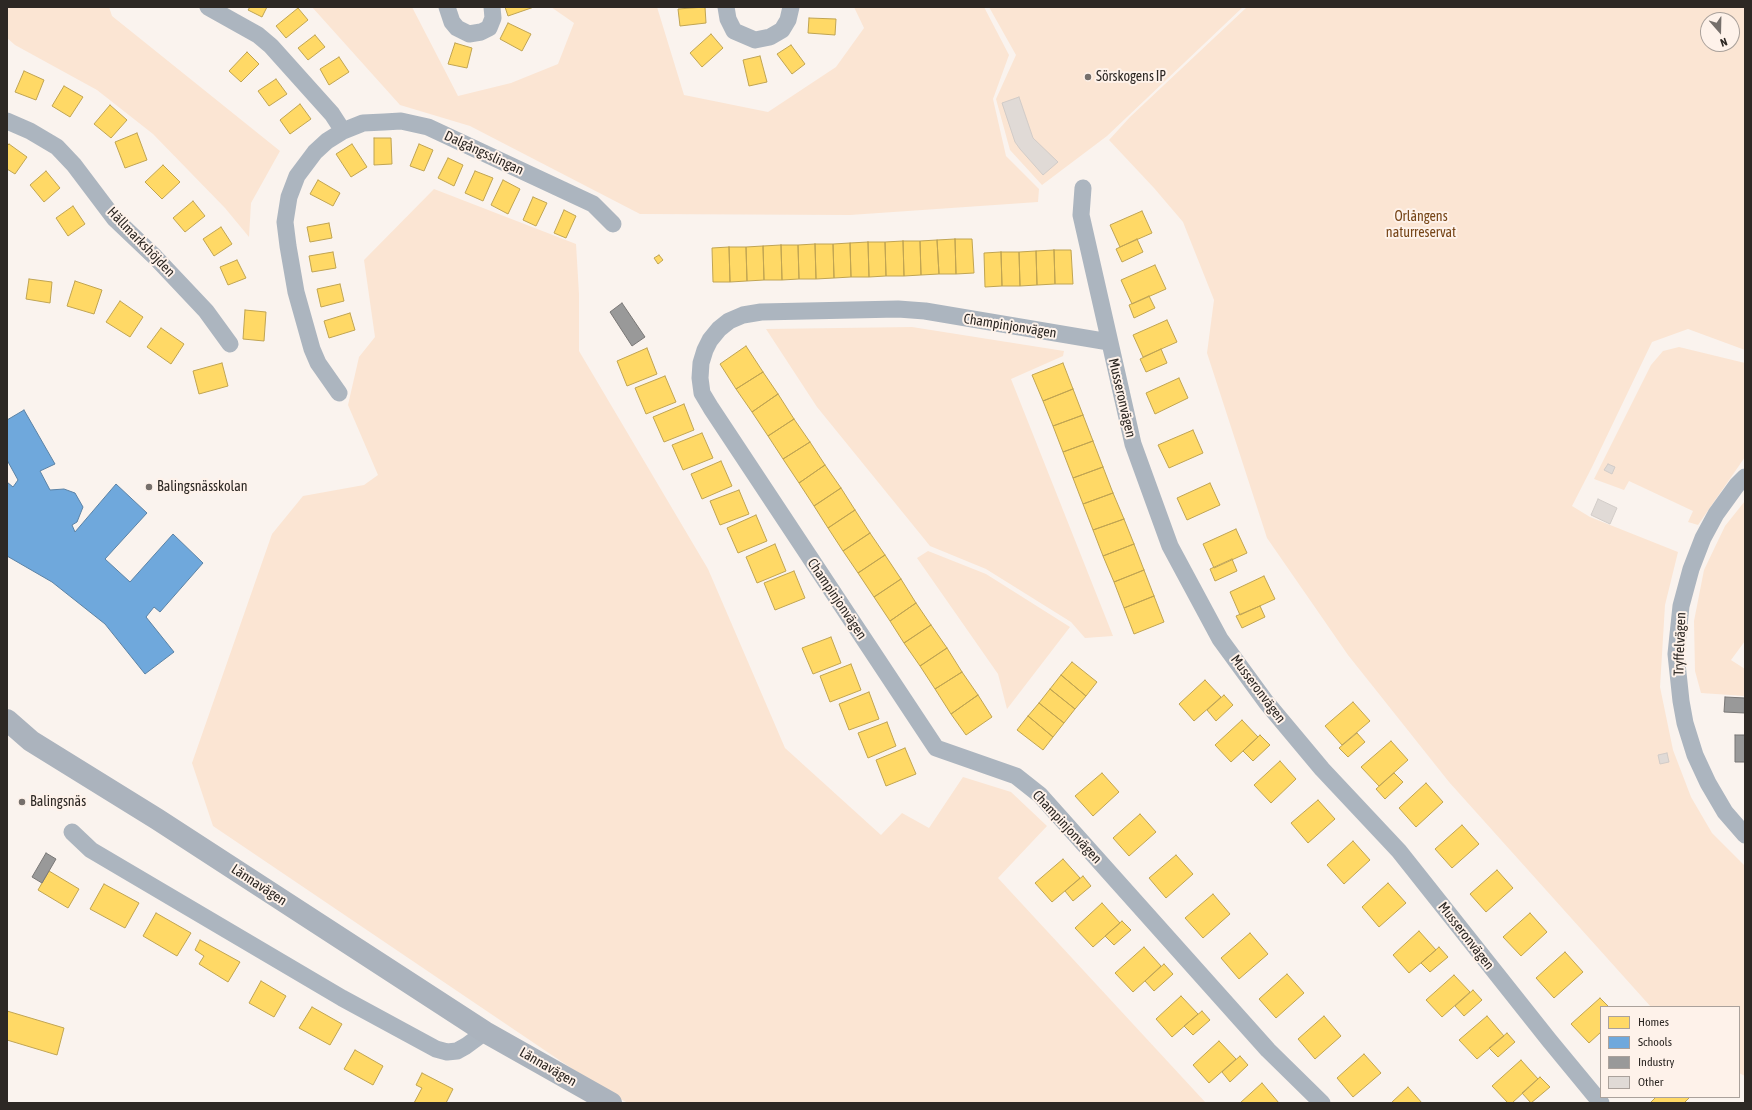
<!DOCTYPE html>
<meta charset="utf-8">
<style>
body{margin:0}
#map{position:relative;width:1752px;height:1110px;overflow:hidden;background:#faf3ee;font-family:"Asap Condensed",sans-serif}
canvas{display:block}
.frame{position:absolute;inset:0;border:8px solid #2d2824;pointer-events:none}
.legend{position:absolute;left:1600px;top:1006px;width:140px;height:92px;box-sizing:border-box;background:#fef2ea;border:1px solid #aaa19b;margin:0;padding:5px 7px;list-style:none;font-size:12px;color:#2d2824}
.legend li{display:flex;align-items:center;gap:8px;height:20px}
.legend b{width:20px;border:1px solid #aaa19b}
.north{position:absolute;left:1700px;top:12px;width:40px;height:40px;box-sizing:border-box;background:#fef2ea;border:1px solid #aaa19b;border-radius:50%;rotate:160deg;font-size:11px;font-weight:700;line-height:16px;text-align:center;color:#2d2824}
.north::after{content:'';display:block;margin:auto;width:14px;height:18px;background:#756f6b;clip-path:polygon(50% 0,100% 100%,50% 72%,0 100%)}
</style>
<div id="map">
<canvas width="1752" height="1110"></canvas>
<div class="frame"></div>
<ul class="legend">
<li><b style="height:11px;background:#ffd966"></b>Homes</li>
<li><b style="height:11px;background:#6fa8dc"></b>Schools</li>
<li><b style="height:11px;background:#999"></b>Industry</li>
<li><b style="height:11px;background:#e0dad6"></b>Other</li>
</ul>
<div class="north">N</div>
</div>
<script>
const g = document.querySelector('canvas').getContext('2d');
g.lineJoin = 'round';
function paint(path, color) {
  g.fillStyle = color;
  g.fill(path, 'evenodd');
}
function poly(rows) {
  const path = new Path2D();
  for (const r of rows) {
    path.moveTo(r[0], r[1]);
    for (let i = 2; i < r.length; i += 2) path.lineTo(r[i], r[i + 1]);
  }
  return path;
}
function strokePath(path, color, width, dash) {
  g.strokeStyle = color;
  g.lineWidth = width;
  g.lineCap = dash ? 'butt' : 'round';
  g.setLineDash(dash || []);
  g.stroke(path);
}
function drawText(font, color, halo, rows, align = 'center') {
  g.font = font + ' "Asap Condensed",sans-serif';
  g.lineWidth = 4;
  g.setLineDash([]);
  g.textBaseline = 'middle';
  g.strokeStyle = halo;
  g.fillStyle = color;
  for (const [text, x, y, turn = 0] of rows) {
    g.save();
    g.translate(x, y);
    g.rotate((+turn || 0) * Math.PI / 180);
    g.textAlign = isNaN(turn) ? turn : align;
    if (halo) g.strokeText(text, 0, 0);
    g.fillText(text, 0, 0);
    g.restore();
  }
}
const green = poly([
 [7,7,109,7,112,16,280,151,251,203,249,237,225,208,153,134,97,90,15,45,7,38],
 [312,7,412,7,458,96,511,83,558,64,574,23,551,7,657,7,684,95,768,112,836,67,864,28,854,7,984,7,1009,55,993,99,1006,156,1039,189,1038,202,850,215,640,214,470,126,400,105],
 [989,7,1243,7,1107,136,1042,185,1010,150,996,99,1016,55],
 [1247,7,1745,7,1745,350,1688,329,1652,342,1592,467,1572,506,1590,517,1678,552,1665,605,1660,687,1673,750,1691,797,1712,833,1745,866,1745,1076,1739,1073,1739,1007,1651,1007,1449,782,1348,655,1267,538,1207,353,1214,300,1183,222,1154,188,1109,140,1130,117],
 [1708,20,1732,20,1732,44,1708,44],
 [434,189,576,244,579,294,579,351,708,569,785,748,881,835,902,813,929,828,963,777,1011,792,1047,826,998,878,1206,1103,628,1103,605,1091,213,826,192,763,272,534,303,496,364,485,378,475,348,405,359,357,375,337,364,260],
 [912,327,1064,351,1063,356,1011,379,1113,636,1085,638,1071,622,986,569,930,546,817,407,766,329],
 [1679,347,1745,363,1745,457,1698,525,1688,522,1693,511,1629,481,1624,490,1594,479,1651,365,1663,351],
 [1745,501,1745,641,1731,660,1745,669,1745,696,1701,693,1695,671,1694,621,1704,570,1725,526],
 [928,551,986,574,1070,627,1007,709,998,674,917,558]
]);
const homes = poly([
 [250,7,267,7,262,17,248,10,250,7],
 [505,7,534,7,508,16,505,7],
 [705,7,706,23,680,26,678,9,705,7],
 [298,8,308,20,286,38,276,26,298,8],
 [809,18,836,19,835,35,808,33,809,18],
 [508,23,531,34,522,51,500,39,508,23],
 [711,34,723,48,702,67,690,53,711,34],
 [315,35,325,47,308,60,298,48,315,35],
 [455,43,472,48,467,68,448,64,455,43],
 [791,45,805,64,792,74,777,54,791,45],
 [247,52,259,64,241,82,229,71,247,52],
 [760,56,767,82,749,86,743,60,760,56],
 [339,57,349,72,329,85,320,69,339,57],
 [24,71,44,80,36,100,15,92,24,71],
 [276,79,287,94,269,106,258,91,276,79],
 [64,86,83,97,70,117,52,106,64,86],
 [300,104,311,119,290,134,280,120,300,104],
 [110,105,127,120,111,138,94,124,110,105],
 [137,133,147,160,125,168,115,142,137,133],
 [374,138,391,138,392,164,374,165,374,138],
 [9,144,27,157,15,174,7,169,7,146,9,144],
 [352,144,367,167,351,177,336,154,352,144],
 [419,144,433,150,424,171,410,166,419,144],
 [448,158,463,165,454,186,438,178,448,158],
 [163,165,180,182,162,199,145,182,163,165],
 [46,171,60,188,44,202,30,185,46,171],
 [475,171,493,178,483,201,465,193,475,171],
 [318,180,340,193,333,206,310,194,318,180],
 [503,180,520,189,508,214,491,205,503,180],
 [533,197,547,203,536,226,523,220,533,197],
 [193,201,205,216,185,232,173,218,193,201],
 [73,206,85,224,68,236,56,218,73,206],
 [564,210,576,216,566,238,554,233,564,210],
 [1142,211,1152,233,1120,247,1110,225,1142,211],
 [329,223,332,238,310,242,307,227,329,223],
 [221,227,232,244,214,256,203,239,221,227],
 [955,239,956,274,939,274,937,240,955,239],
 [955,239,972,239,974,273,956,274,955,239],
 [1137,239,1143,252,1122,262,1116,249,1137,239],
 [937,240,939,274,921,275,920,241,937,240],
 [903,241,904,276,886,276,885,242,903,241],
 [903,241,920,241,921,275,904,276,903,241],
 [868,242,869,277,851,277,850,243,868,242],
 [868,242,885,242,886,276,869,277,868,242],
 [850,243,851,277,834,278,833,244,850,243],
 [815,244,816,279,799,279,798,245,815,244],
 [815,244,833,244,834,278,816,279,815,244],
 [781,245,782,280,764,280,763,246,781,245],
 [781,245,798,245,799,279,782,280,781,245],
 [763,246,764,280,747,281,746,247,763,246],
 [729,247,730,282,713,282,712,248,729,247],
 [729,247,746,247,747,281,730,282,729,247],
 [1054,250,1055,284,1037,285,1036,251,1054,250],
 [1054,250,1071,250,1073,284,1055,284,1054,250],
 [1036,251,1037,285,1020,286,1019,252,1036,251],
 [333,252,336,268,312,272,309,256,333,252],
 [1001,252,1002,286,985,287,984,253,1001,252],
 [1001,252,1019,252,1020,286,1002,286,1001,252],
 [659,255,663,260,658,264,654,258,659,255],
 [237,260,246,278,228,285,220,267,237,260],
 [1155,265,1166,289,1132,304,1121,280,1155,265],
 [29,279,52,282,50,303,26,299,29,279],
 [75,281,102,290,94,314,67,306,75,281],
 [340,284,344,301,321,307,317,289,340,284],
 [1149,296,1155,308,1134,318,1129,305,1149,296],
 [120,301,143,317,130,337,106,322,120,301],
 [245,310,266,312,264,341,243,339,245,310],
 [350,313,355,330,329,338,324,321,350,313],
 [1167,320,1177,342,1143,357,1133,335,1167,320],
 [161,328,184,344,171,364,147,347,161,328],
 [746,346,763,372,736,389,720,364,746,346],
 [647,348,657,374,627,386,617,361,647,348],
 [1161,349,1167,363,1146,372,1140,359,1161,349],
 [222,363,228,386,199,394,193,371,222,363],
 [1063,363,1073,389,1043,401,1032,375,1063,363],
 [763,372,778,394,752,412,736,389,763,372],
 [665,376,676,402,646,414,635,388,665,376],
 [1179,378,1188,398,1155,414,1146,393,1179,378],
 [1073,389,1083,415,1053,426,1043,401,1073,389],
 [778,394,794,419,768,436,752,412,778,394],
 [684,404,694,430,664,442,653,417,684,404],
 [1083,415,1093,441,1063,452,1053,426,1083,415],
 [794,419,810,442,783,459,768,436,794,419],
 [1193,430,1203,453,1169,468,1158,445,1193,430],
 [702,433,713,458,683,470,672,445,702,433],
 [1093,441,1103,467,1073,478,1063,452,1093,441],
 [810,442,825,465,799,483,783,459,810,442],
 [721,461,732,486,702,499,691,474,721,461],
 [825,465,841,488,814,506,799,483,825,465],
 [1103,467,1113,493,1083,504,1073,478,1103,467],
 [1210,483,1220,505,1187,520,1177,498,1210,483],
 [841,488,855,510,828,528,814,506,841,488],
 [739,490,749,514,720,525,710,501,739,490],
 [1113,493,1124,519,1093,530,1083,504,1113,493],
 [855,510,870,533,843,551,828,528,855,510],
 [756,515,767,541,738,553,727,528,756,515],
 [1124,519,1134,544,1103,556,1093,530,1124,519],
 [1236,529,1247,553,1214,568,1203,544,1236,529],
 [870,533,885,555,858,573,843,551,870,533],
 [775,544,786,571,757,583,746,557,775,544],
 [1134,544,1144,570,1114,582,1103,556,1134,544],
 [885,555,901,579,874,597,858,573,885,555],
 [1232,559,1237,571,1215,581,1210,569,1232,559],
 [1144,570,1154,596,1124,608,1114,582,1144,570],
 [794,571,805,598,775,610,764,583,794,571],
 [1264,576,1275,599,1240,615,1230,592,1264,576],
 [901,579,916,603,890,621,874,597,901,579],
 [1154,596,1164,622,1134,634,1124,608,1154,596],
 [916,603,931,625,904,643,890,621,916,603],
 [1260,606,1265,617,1242,628,1236,616,1260,606],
 [931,625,947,648,920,666,904,643,931,625],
 [831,637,841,663,813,674,802,648,831,637],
 [947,648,962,672,935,689,920,666,947,648],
 [1072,662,1097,682,1086,696,1061,675,1072,662],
 [851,664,861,690,830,702,820,676,851,664],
 [962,672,978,695,951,714,935,689,962,672],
 [1061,675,1086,696,1075,709,1050,689,1061,675],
 [1205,680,1221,697,1194,721,1179,704,1205,680],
 [1050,689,1075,709,1064,723,1039,703,1050,689],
 [869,692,879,719,849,730,839,704,869,692],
 [978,695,992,717,966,735,951,714,978,695],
 [1224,695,1233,705,1216,721,1207,710,1224,695],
 [1353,702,1370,721,1342,745,1325,726,1353,702],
 [1039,703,1064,723,1053,737,1028,716,1039,703],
 [1028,716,1053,737,1043,750,1017,730,1028,716],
 [1242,720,1258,737,1231,762,1215,745,1242,720],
 [887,722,896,746,868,758,858,733,887,722],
 [1357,733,1365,742,1348,757,1339,748,1357,733],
 [1260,735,1270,745,1253,761,1243,751,1260,735],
 [1391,741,1408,760,1379,786,1361,767,1391,741],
 [905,748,916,774,886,786,876,760,905,748],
 [1280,761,1296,779,1271,803,1254,785,1280,761],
 [1102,773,1119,792,1093,816,1075,796,1102,773],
 [1394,773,1403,782,1385,799,1376,789,1394,773],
 [1426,783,1443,802,1416,827,1399,808,1426,783],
 [1318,800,1335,819,1308,843,1291,823,1318,800],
 [1140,814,1156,832,1129,856,1113,838,1140,814],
 [1462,825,1479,844,1452,868,1435,849,1462,825],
 [1353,841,1370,860,1344,884,1327,865,1353,841],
 [1176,855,1193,874,1166,898,1149,878,1176,855],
 [1063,859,1080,878,1052,902,1035,883,1063,859],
 [1497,870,1513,888,1486,912,1470,894,1497,870],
 [49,871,79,889,68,908,38,890,49,871],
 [1083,876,1091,886,1073,901,1065,891,1083,876],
 [1388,883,1406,903,1379,927,1362,907,1388,883],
 [104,884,139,903,125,928,90,909,104,884],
 [1213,894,1230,914,1203,938,1185,918,1213,894],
 [1102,903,1120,923,1093,947,1075,928,1102,903],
 [156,913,191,933,177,956,143,936,156,913],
 [1530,913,1547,932,1521,956,1503,937,1530,913],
 [1122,921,1131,930,1114,945,1105,936,1122,921],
 [1419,931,1436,950,1409,973,1393,955,1419,931],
 [1250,933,1268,954,1239,979,1221,958,1250,933],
 [200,940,240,962,228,982,199,964,204,956,195,950,200,940],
 [1144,947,1161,966,1133,992,1115,973,1144,947],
 [1439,947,1448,957,1430,972,1421,963,1439,947],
 [1565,952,1583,972,1554,998,1536,978,1565,952],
 [1164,964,1173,974,1154,991,1145,981,1164,964],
 [1287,974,1304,993,1276,1018,1259,999,1287,974],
 [1454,975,1470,992,1442,1017,1426,1000,1454,975],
 [261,981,286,996,274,1017,249,1003,261,981],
 [1473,990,1482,1000,1464,1016,1455,1006,1473,990],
 [1181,996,1198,1014,1172,1037,1156,1019,1181,996],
 [1600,998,1609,1007,1601,1007,1601,1032,1589,1043,1571,1024,1600,998],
 [312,1007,342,1024,330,1045,299,1028,312,1007],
 [7,1011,64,1028,57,1055,7,1040,7,1011],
 [1202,1011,1210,1020,1193,1035,1184,1026,1202,1011],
 [1324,1016,1341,1036,1315,1059,1298,1039,1324,1016],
 [1487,1016,1504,1036,1477,1059,1459,1040,1487,1016],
 [1507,1033,1515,1042,1498,1057,1489,1048,1507,1033],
 [1219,1041,1236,1059,1209,1083,1193,1065,1219,1041],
 [355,1050,383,1066,373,1085,344,1069,355,1050],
 [1364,1054,1381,1073,1353,1097,1337,1078,1364,1054],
 [1240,1056,1248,1065,1230,1082,1222,1072,1240,1056],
 [1521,1060,1538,1079,1512,1103,1508,1103,1492,1086,1521,1060],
 [422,1073,453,1089,446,1103,414,1103,422,1088,416,1085,422,1073],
 [1540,1077,1550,1087,1531,1103,1522,1093,1540,1077],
 [1262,1083,1279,1103,1240,1103,1262,1083],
 [1408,1087,1422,1103,1391,1103,1408,1087],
 [1656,1097,1690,1097,1684,1103,1650,1103,1656,1097]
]);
const schools = poly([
 [24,410,55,464,40,471,50,490,64,489,75,493,83,507,77,522,72,525,75,532,116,484,147,513,105,559,130,582,173,534,203,563,160,612,154,607,146,617,174,652,145,674,105,624,52,582,7,556,7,482,13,487,18,480,7,460,7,420,24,410]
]);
const industry = poly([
 [622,303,645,337,632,346,610,312,622,303],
 [1725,697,1745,698,1745,713,1724,712,1725,697],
 [1735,735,1745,735,1745,762,1735,762,1735,735],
 [46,853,56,859,42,883,32,877,46,853]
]);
const building = poly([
 [1019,97,1033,138,1058,162,1043,175,1020,149,1015,142,1002,103,1019,97],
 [1608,464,1615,467,1612,474,1604,470,1608,464],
 [1598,499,1617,508,1610,524,1591,515,1598,499],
 [1667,753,1669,762,1660,764,1658,755,1667,753]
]);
const street = poly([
 [208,7,258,35,271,46,332,114,343,131],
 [447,7,452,22,457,28,469,34,481,32,489,28,493,18,492,7],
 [726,7,728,19,734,31,755,40,770,37,782,30,788,20,791,7],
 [7,121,30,131,57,147,74,165,114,218,155,257,206,311,230,344],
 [1083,188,1081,215,1133,444,1170,546,1220,639,1266,702,1322,769,1399,851,1549,1040,1601,1103],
 [1109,342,925,311,898,309,761,312,743,315,729,321,719,329,710,340,705,350,701,363,700,378,702,393,711,408,936,748,1016,776,1040,795,1268,1050,1322,1103],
 [339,393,318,363,312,349,296,292,288,246,285,222,289,197,297,176,315,152,327,141,343,131,363,123,384,122,401,121,428,127,593,204,613,224],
 [1745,477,1737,485,1716,514,1703,538,1691,569,1681,606,1676,654,1681,701,1685,723,1695,755,1708,783,1725,812,1745,835],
 [72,832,91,850,342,998,436,1049,447,1052,457,1051,466,1046,485,1032]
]);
const secondary = poly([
 [7,720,31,741,157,819,485,1032,611,1103]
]);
const markers = [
 [1088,77,4,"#756f6b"],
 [149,487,4,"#756f6b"],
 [22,802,4,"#756f6b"]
];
const poiNames = [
 ["Sörskogens IP",1096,77],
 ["Balingsnässkolan",157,487],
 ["Balingsnäs",30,802]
];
const streetNames = [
 ["Dalgångsslingan",484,153,25],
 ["Hällmarkshöjden",141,242,46],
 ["Champinjonvägen",1010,326,9],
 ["Musseronvägen",1122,398,77],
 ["Champinjonvägen",837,599,56],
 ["Tryffelvägen",1680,644,-88],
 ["Musseronvägen",1258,689,53],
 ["Champinjonvägen",1067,827,47],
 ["Lännavägen",259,885,33],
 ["Musseronvägen",1466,936,52],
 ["Lännavägen",548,1067,30]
];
const parkNames = [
 ["Orlångens",1421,217],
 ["naturreservat",1421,233]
];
paint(green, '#fbe5d3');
paint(homes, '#ffd966');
strokePath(homes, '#c0a452', 1);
paint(schools, '#6fa8dc');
strokePath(schools, '#5b82a5', 1);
paint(industry, '#999');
strokePath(industry, '#797776', 1);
paint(building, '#e0dad6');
strokePath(building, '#d2ccc8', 1);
strokePath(street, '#acb5bf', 17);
strokePath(secondary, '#abb3bd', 22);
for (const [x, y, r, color] of markers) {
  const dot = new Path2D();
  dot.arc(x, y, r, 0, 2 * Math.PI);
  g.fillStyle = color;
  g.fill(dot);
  strokePath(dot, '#fef2ea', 1.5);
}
drawText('14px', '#2d2824', '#fef2ea', poiNames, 'left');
drawText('14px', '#2d2824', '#fef2ea', streetNames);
drawText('14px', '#764517', '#fef2ea', parkNames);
</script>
